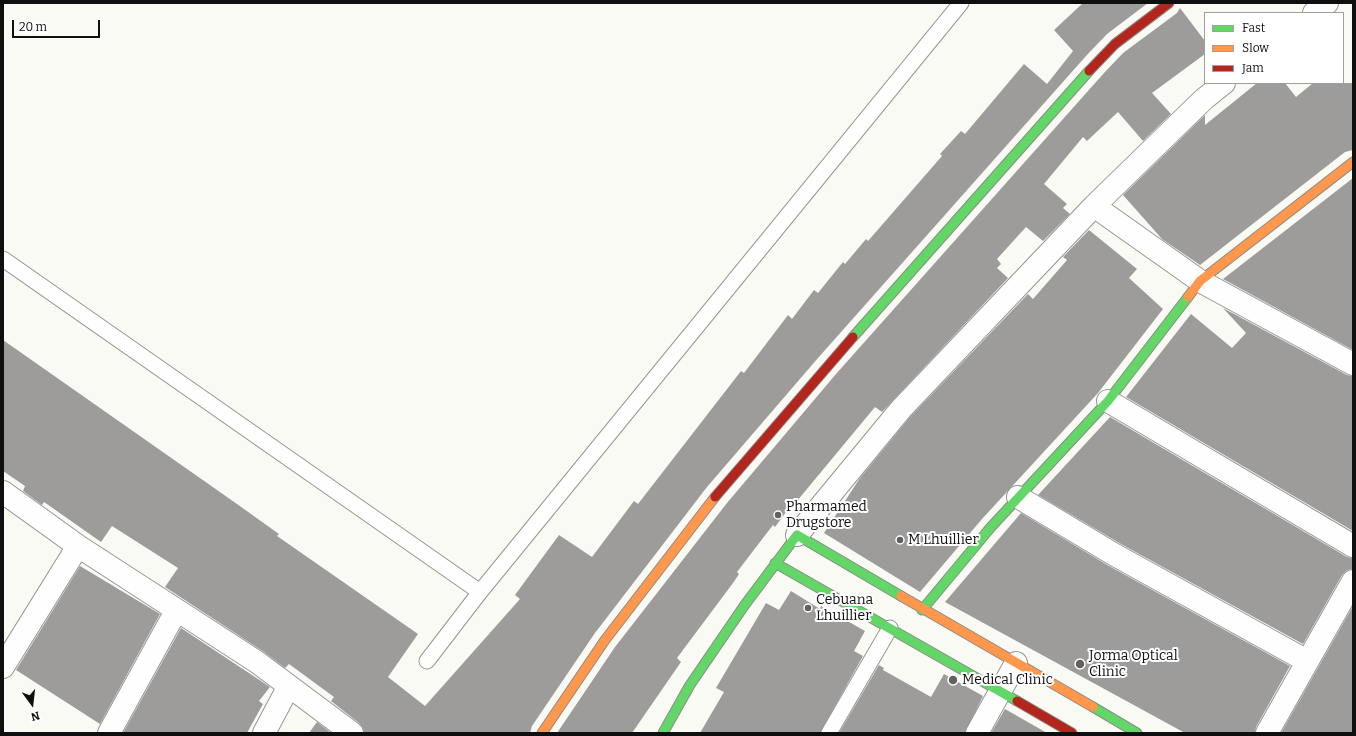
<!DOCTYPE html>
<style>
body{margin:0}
#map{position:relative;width:1356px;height:736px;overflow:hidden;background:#fafaf5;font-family:Bitter,serif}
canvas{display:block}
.frame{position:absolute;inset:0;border:4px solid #0f0f0f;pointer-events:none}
.legend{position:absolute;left:1204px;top:12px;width:140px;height:72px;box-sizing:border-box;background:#fff;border:1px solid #9f9f9f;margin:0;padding:5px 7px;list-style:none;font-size:12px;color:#0f0f0f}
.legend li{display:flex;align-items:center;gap:8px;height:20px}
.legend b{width:20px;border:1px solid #9f9f9f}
.north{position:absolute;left:12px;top:684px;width:40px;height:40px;-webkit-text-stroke:3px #fff;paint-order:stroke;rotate:165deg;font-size:11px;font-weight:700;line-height:16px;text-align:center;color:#0f0f0f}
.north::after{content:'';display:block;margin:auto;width:14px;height:18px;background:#0f0f0f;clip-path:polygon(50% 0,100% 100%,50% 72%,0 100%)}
.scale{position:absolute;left:12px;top:20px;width:88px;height:18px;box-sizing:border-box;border:2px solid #0f0f0f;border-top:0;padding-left:5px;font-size:12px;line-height:14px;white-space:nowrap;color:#0f0f0f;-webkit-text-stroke:3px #fff;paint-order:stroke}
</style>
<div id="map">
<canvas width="1356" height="736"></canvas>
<div class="frame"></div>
<ul class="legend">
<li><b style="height:5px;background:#63d668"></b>Fast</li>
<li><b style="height:5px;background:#ff974d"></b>Slow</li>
<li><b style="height:5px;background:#b3261e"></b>Jam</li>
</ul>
<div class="north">N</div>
<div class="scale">20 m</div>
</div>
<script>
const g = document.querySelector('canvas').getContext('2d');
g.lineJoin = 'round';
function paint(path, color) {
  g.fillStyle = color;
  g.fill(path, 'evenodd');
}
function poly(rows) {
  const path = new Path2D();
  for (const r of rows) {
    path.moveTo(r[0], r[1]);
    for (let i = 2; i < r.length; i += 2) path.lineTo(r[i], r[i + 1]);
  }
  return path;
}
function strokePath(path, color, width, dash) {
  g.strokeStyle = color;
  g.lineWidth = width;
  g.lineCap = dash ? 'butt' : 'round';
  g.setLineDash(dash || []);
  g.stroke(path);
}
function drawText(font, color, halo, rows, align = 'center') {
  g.font = font + ' Bitter,serif';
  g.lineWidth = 4;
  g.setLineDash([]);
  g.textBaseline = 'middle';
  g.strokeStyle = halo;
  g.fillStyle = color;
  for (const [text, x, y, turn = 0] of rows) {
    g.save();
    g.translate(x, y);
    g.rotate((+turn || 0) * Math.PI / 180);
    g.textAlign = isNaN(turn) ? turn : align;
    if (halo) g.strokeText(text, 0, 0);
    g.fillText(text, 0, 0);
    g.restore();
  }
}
const building = poly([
 [1083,3,1148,3,1107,34,1086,56,818,358,707,487,595,633,532,726,530,733,364,733,363,728,359,723,331,701,334,697,289,664,285,668,264,652,165,587,178,568,112,526,101,542,44,502,42,505,23,491,25,486,3,471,3,340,237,504,279,534,277,536,418,634,388,677,425,706,520,599,515,595,559,535,592,557,634,501,638,504,741,371,744,373,788,315,792,319,814,290,818,293,843,262,845,264,866,239,868,241,942,156,940,154,961,131,965,134,1024,64,1047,84,1073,51,1054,30],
 [1180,8,1205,41,1205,54,1152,93,1171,114,1143,141,1118,112,1087,141,1083,137,1044,184,1067,204,1063,208,1070,214,1043,241,1026,227,997,259,1001,264,997,268,1008,278,882,412,875,407,797,501,795,500,775,527,773,525,737,572,739,574,733,583,677,658,681,662,632,733,557,733,615,647,727,503,836,374,1104,73,1123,53,1177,13],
 [1257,83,1285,83,1296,97,1313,83,1353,83,1353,150,1345,152,1200,265,1162,239,1123,195,1205,115,1205,125],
 [1353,178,1353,350,1223,279],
 [1089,230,1137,269,1129,278,1163,309,1098,393,982,519,920,592,824,533,860,478,910,417,1028,294,1033,299,1067,260,1063,257],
 [1223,308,1347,375,1353,376,1353,531,1126,397,1191,314,1232,348,1246,333],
 [1110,417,1347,557,1353,558,1353,569,1347,570,1342,575,1303,644,1121,544,1038,495],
 [1021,513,1109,566,1290,666,1256,727,1255,733,1185,733,945,602],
 [80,566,160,614,100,724,16,670],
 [791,591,820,609,821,606,865,631,854,651,863,656,820,733,700,733,724,692,716,688,766,603,779,610],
 [1353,606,1353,733,1281,733],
 [181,628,270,687,259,701,263,704,247,733,123,733],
 [879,665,884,668,883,670,931,697,944,674,983,696,965,733,839,733],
 [1005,709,1047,733,991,733],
 [317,722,331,733,309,733]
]);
const lane = poly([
 [3,259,480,592],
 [427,661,480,592,961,3],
 [829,733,890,628]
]);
const street = poly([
 [1314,13,1327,3],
 [1094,206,1200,281,1353,364],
 [1108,401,1353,546],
 [3,492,78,546,257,662,352,733],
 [1018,497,1115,555,1307,661],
 [797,535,901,409,1094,206,1204,99,1224,83],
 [3,667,78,546],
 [109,733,176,611],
 [264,733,289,686],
 [977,733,1016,663],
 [1267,733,1353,581]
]);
const fast = poly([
 [853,337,1089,71],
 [775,563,1017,701],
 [922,610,991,527,1108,401,1188,297],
 [1093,707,1137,733],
 [663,733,690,685,744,606,797,535,901,596]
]);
const slow = poly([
 [1188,297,1200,281,1353,162],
 [901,596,1093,707],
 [542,733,605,640,715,497]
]);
const jam = poly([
 [1089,71,1115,44,1169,3],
 [715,497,853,337],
 [1017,701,1072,733]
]);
const markers = [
 [778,515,4,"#616160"],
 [900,540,4,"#616160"],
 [808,608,4,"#616160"],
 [1080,664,5,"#616160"],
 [953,680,5,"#616160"]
];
const poiNames = [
 ["Pharmamed",786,507],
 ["Drugstore",786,523],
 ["M Lhuillier",908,540],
 ["Cebuana",816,600],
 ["Lhuillier",816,616],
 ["Jorma Optical",1089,656],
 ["Clinic",1089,672],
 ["Medical Clinic",962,680]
];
paint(building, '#9e9c9a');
strokePath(lane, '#959593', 17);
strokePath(street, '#959593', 24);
strokePath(fast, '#8b8b89', 11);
strokePath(slow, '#8b8b89', 11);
strokePath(jam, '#8b8b89', 11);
strokePath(lane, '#fefefe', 15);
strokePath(street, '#fefefe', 22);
strokePath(fast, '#63d668', 9);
strokePath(slow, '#ff974d', 9);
strokePath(jam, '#b3261e', 9);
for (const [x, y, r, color] of markers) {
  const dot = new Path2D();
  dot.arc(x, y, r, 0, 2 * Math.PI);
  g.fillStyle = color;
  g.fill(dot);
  strokePath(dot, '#fff', 1.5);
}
drawText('14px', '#0f0f0f', '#fff', poiNames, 'left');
</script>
